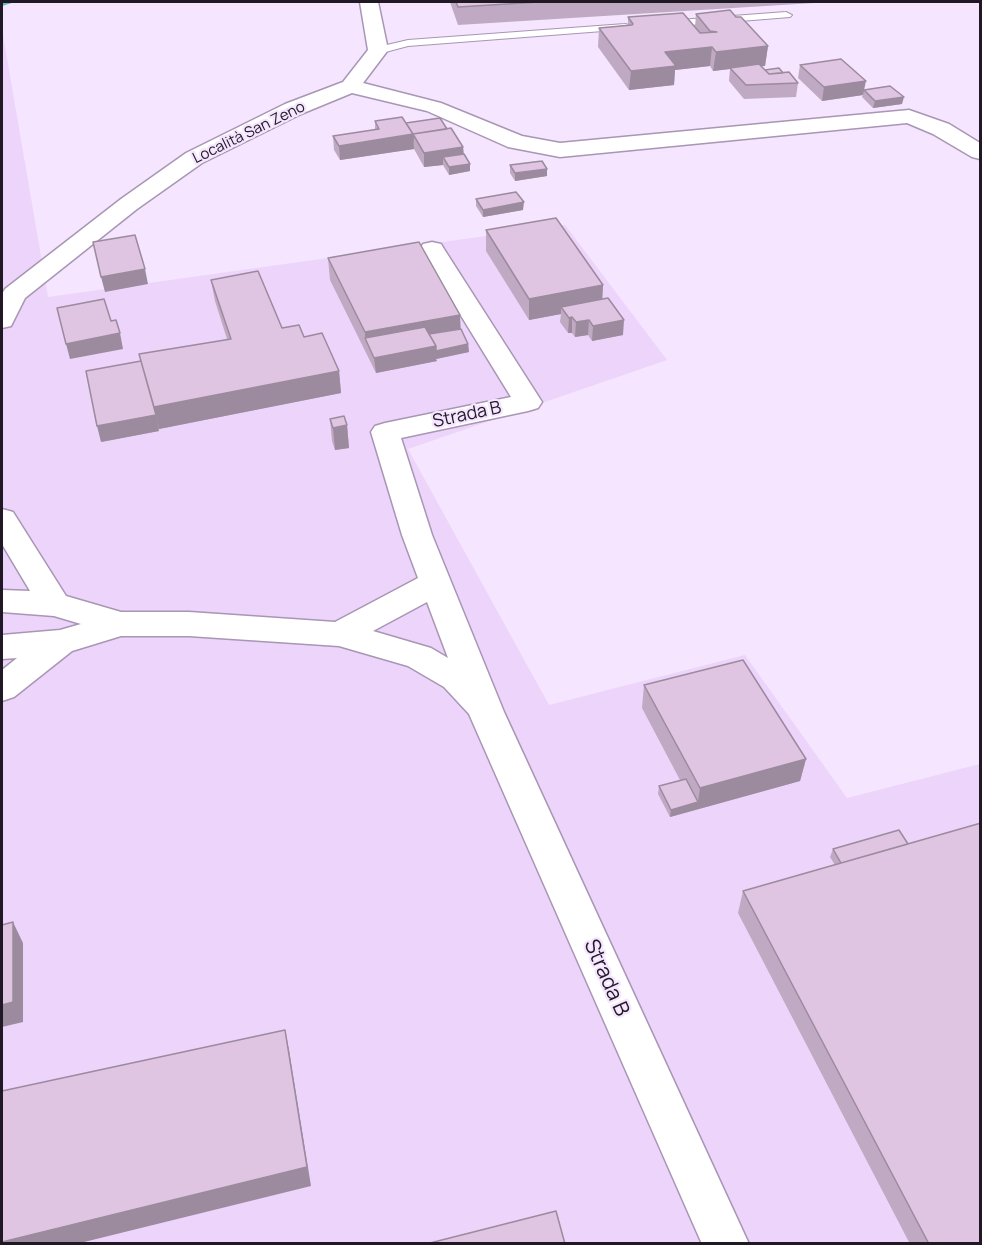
<!DOCTYPE html>
<meta charset="utf-8">
<style>
body{margin:0}
#map{position:relative;width:982px;height:1245px;overflow:hidden;background:#f5e5fe;font-family:Manrope,sans-serif}
canvas{display:block}
.frame{position:absolute;inset:0;border:3px solid #201925;pointer-events:none}
</style>
<div id="map">
<canvas width="982" height="1245"></canvas>
<div class="frame"></div>
</div>
<script>
const g = document.querySelector('canvas').getContext('2d');
g.lineJoin = 'round';
function paint(path, color) {
  g.fillStyle = color;
  g.fill(path, 'evenodd');
}
function poly(rows) {
  const path = new Path2D();
  for (const r of rows) {
    path.moveTo(r[0], r[1]);
    for (let i = 2; i < r.length; i += 2) path.lineTo(r[i], r[i + 1]);
  }
  return path;
}
function strokePath(path, color, width, dash) {
  g.strokeStyle = color;
  g.lineWidth = width;
  g.lineCap = dash ? 'butt' : 'round';
  g.setLineDash(dash || []);
  g.stroke(path);
}
function drawText(font, color, halo, rows, align = 'center') {
  g.font = font + ' Manrope,sans-serif';
  g.lineWidth = 4.5;
  g.setLineDash([]);
  g.textBaseline = 'middle';
  g.strokeStyle = halo;
  g.fillStyle = color;
  for (const [text, x, y, turn = 0] of rows) {
    g.save();
    g.translate(x, y);
    g.rotate((+turn || 0) * Math.PI / 180);
    g.textAlign = isNaN(turn) ? turn : align;
    if (halo) g.strokeText(text, 0, 0);
    g.fillText(text, 0, 0);
    g.restore();
  }
}
const built = poly([
 [2,29,48,297,565,225,667,360,408,449,549,705,745,655,847,798,980,764,980,1243,2,1243]
]);
const stream = poly([
 [2,2,15,2,2,6,2,2]
]);
const service = poly([
 [786,12,792,15,790,17,666,27,660,24,666,21,786,12],
 [625,24,629,25,629,29,408,46,378,54,372,50,374,48,408,40,625,24]
]);
const minor = poly([
 [360,2,378,2,388,50,363,83,441,103,522,136,560,143,909,110,949,124,980,143,980,159,972,157,933,134,907,123,560,157,508,147,427,111,352,93,301,114,202,163,137,209,25,298,11,326,2,328,2,294,5,289,121,199,186,153,285,104,343,82,368,50,360,2],
 [432,242,441,244,444,249,542,402,538,408,528,411,401,438,432,535,504,712,749,1244,702,1244,469,714,444,687,408,666,339,646,189,636,121,636,72,651,14,697,2,701,2,670,17,658,2,659,2,635,60,630,81,624,54,616,2,612,2,590,30,591,2,544,2,509,13,512,66,596,121,612,189,612,335,622,418,578,402,535,371,432,375,426,385,423,511,397,420,249,423,244,432,242],
 [427,602,448,658,431,648,373,631,427,602]
]);
const wall = poly([
 [450,2,814,2,814,3,458,25],
 [696,14,736,17,768,46,765,66,761,66,765,70,783,73,798,83,796,97,744,99,729,81,730,69,713,71,710,66,675,70,674,85,629,90,598,47,599,28,628,25,628,17,695,27],
 [800,65,864,90,902,104,873,108,862,97,863,95,822,101,798,78],
 [375,121,406,123,447,129,463,147,464,154,470,171,449,175,443,165,424,167,414,149,340,160,334,150,333,136,375,130],
 [510,165,547,169,547,176,515,181,510,173],
 [476,199,523,210,483,217,476,206],
 [486,230,603,285,602,299,623,335,592,341,588,335,575,337,572,333,568,333,560,322,561,314,529,320,486,251],
 [328,258,461,329,468,344,469,352,436,359,437,361,376,373,330,280],
 [211,280,282,328,304,337,339,371,341,393,159,429,158,428,159,431,101,442,141,361,227,339,215,301],
 [330,419,347,425,349,448,335,450,332,441],
 [644,685,806,759,800,781,670,817,658,794,659,786,680,780,642,708],
 [908,844,981,1244,910,1244,738,913,743,891,835,865,830,857,833,849]
]);
const shadedWall = poly([
 [768,46,765,66,732,69,730,68,730,69,713,71,716,52],
 [712,47,710,66,675,70,674,85,629,90,631,71,665,52],
 [866,81,863,95,822,101,824,87],
 [904,97,902,104,873,108,875,101],
 [413,134,414,149,340,160,339,146],
 [463,147,464,161,443,157,443,165,424,167,424,153],
 [470,164,470,171,449,175,449,167],
 [547,169,547,176,515,181,515,173],
 [524,202,523,210,483,217,483,210],
 [145,269,148,284,105,292,101,277],
 [603,285,602,306,561,307,561,314,529,320,529,299],
 [460,315,461,336,365,338,365,332],
 [572,317,572,333,568,333,569,318],
 [589,320,588,335,575,337,576,322],
 [624,320,623,335,592,341,593,326],
 [120,333,123,349,70,359,66,344],
 [468,344,469,352,436,359,437,361,376,373,374,358,436,346],
 [339,371,341,393,159,429,154,407],
 [156,415,159,431,101,442,97,426],
 [347,425,349,448,335,450,333,428],
 [806,759,800,781,670,817,671,810,698,802,700,788],
 [13,922,23,943,23,1022,2,1027,2,1005],
 [285,1030,289,1050,311,1186,76,1244,2,1244,2,1242]
]);
const building = poly([
 [456,2,539,2,458,7,456,2],
 [730,10,736,17,741,17,768,46,716,52,712,47,665,52,676,66,631,71,599,28,632,25,633,24,628,17,683,13,700,33,717,32,710,31,696,14,730,10],
 [841,59,866,81,824,87,800,65,841,59],
 [759,64,769,74,789,72,798,83,746,85,730,68,759,64],
 [779,68,783,73,769,74,765,70,779,68],
 [890,86,904,97,875,101,864,90,890,86],
 [402,117,413,134,339,146,333,136,379,129,375,121,402,117],
 [440,118,447,129,413,134,413,141,413,134,406,123,440,118],
 [451,128,463,147,424,153,413,134,451,128],
 [464,154,470,164,449,167,443,157,464,154],
 [542,161,547,169,515,173,510,165,542,161],
 [516,192,524,202,483,210,476,199,516,192],
 [556,218,603,285,529,299,486,230,556,218],
 [135,235,145,269,101,277,93,242,135,235],
 [419,242,460,315,365,332,328,258,419,242],
 [258,271,282,328,299,325,304,337,322,333,339,371,154,407,139,354,231,339,211,280,258,271],
 [608,298,624,320,593,326,589,320,576,322,572,317,569,318,561,307,608,298],
 [104,299,111,321,116,320,120,333,66,344,57,308,104,299],
 [425,327,436,346,374,358,365,338,425,327],
 [461,329,468,344,436,351,436,346,429,334,461,329],
 [141,361,156,415,97,426,86,371,141,361],
 [344,416,347,425,333,428,330,419,344,416],
 [743,660,806,759,700,788,644,685,743,660],
 [686,779,698,802,671,810,659,786,686,779],
 [981,823,981,1244,929,1244,743,891,981,823],
 [899,830,908,844,841,863,833,849,899,830],
 [13,922,13,1002,2,1005,2,925,13,922],
 [285,1030,307,1167,2,1242,2,1091,285,1030],
 [556,1211,565,1244,426,1244,556,1211]
]);
const farStreetnames = [
 ["Località San Zeno",249,133,-26]
];
const streetNames = [
 ["Strada B",467,415,-12]
];
const nearStreetnames = [
 ["Strada B",606,978,66]
];
paint(built, '#ecd4fb');
paint(stream, '#60b7bf');
strokePath(service, '#a896b4', 2);
strokePath(minor, '#a896b4', 3);
paint(service, '#fff');
paint(minor, '#fff');
paint(wall, '#c0a9c2');
paint(shadedWall, '#9c8a9e');
paint(building, '#dfc5e1');
strokePath(building, '#9c8a9e', 1.5);
drawText('15px', '#201925', '#f5e5fe', farStreetnames);
drawText('18px', '#201925', '#f5e5fe', streetNames);
drawText('21px', '#201925', '#f5e5fe', nearStreetnames);
</script>
